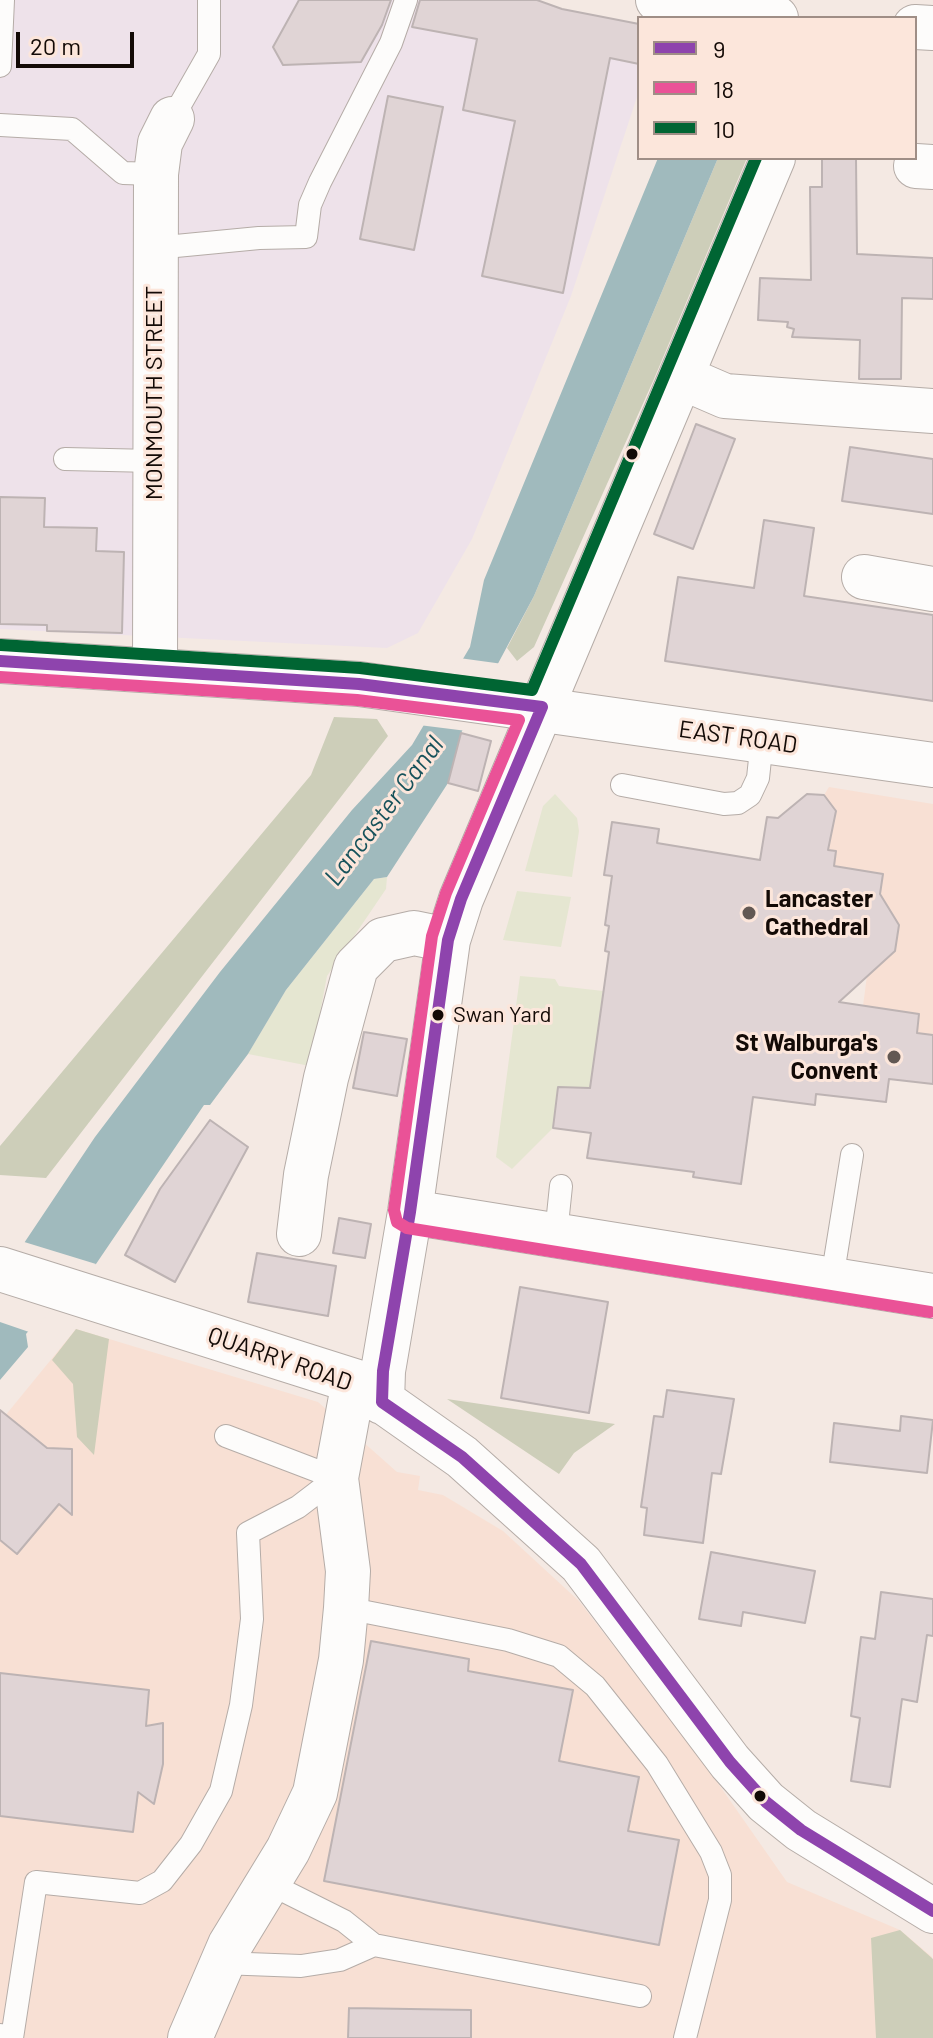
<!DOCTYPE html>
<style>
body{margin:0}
#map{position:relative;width:933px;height:2038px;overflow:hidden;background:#f4e9e3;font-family:Barlow,sans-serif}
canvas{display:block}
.legend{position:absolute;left:637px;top:16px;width:280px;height:144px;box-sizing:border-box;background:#fce6db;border:2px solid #9f8e86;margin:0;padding:10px 14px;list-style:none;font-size:24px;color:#130a06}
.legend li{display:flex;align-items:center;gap:16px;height:40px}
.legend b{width:40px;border:2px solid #9f8e86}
.scale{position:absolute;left:16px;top:32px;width:118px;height:36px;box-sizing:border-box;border:4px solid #130a06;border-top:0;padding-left:10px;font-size:24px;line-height:28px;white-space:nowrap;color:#130a06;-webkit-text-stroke:6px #fce6db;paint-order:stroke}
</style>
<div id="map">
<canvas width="933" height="2038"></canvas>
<ul class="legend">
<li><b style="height:10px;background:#8e44ad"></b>9</li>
<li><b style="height:10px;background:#ea5297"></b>18</li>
<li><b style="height:10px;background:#006533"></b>10</li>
</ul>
<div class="scale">20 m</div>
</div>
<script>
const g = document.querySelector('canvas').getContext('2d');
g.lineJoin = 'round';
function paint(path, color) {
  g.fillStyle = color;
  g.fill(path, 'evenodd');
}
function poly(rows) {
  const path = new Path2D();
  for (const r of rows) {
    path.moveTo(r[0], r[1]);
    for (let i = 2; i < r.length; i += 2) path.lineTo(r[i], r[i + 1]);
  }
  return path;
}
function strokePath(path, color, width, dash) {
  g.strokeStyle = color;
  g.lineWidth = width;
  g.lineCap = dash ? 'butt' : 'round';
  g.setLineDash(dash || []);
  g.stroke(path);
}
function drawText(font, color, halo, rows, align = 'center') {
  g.font = font + ' Barlow,sans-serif';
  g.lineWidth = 6;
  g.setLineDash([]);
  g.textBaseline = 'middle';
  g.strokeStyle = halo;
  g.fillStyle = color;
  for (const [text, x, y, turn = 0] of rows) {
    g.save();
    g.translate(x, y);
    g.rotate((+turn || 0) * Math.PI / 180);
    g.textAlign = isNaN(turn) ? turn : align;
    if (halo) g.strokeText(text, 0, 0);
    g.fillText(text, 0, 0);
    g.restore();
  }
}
const commercial = poly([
 [0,0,537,0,562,9,639,24,639,91,571,296,472,539,418,633,387,648,0,629]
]);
const built = poly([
 [829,787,933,804,933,1035,917,1033,919,1014,863,1006,868,968,834,866,836,851,820,848,823,833,833,827,836,811,824,795],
 [76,1329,318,1402,397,1472,420,1476,418,1490,443,1495,503,1531,579,1601,701,1759,787,1882,900,1930,932,1957,933,2038,0,2038,0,1422]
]);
const green = poly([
 [555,794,577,818,579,831,572,877,525,871,543,806],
 [387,877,386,889,327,976,310,1066,248,1054,286,990,374,879],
 [517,891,571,897,561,947,503,940],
 [520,976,555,979,559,986,603,991,590,1088,558,1087,553,1128,512,1169,496,1157]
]);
const forest = poly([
 [718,158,747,158,654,379,534,647,517,661,507,648,534,596],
 [334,717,377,719,388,736,46,1178,0,1175,0,1146,311,775],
 [76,1329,109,1339,94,1455,77,1437,73,1384,52,1360],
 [447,1399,615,1424,574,1453,559,1474],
 [900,1930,933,1959,933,2038,876,2038,871,1938]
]);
const water = poly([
 [658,158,718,158,534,596,461,733,448,783,387,877,374,879,286,990,248,1054,210,1105,204,1105,96,1264,79,1270,26,1334,28,1347,0,1380,0,1279,95,1137,220,972,352,810,412,745,470,647,484,580]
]);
const pier = poly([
 [459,658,503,664,467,731,419,725],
 [21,1241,96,1264,81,1274,32,1333,0,1322,0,1273]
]);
const building = poly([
 [299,0,391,0,382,25,361,62,283,65,273,47,299,0],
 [420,0,537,0,562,9,639,24,639,64,610,58,563,293,482,276,515,121,463,110,477,39,412,27,420,0],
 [388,96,443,107,414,250,360,239,388,96],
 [822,159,856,159,857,254,933,258,933,299,902,298,901,379,859,379,860,340,792,337,794,329,787,327,788,322,758,320,760,278,811,280,810,187,822,187,822,159],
 [696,424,735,439,693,549,654,534,696,424],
 [850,447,933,459,933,514,842,501,850,447],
 [0,497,45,498,44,527,97,528,96,551,124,552,122,633,47,631,47,625,0,624,0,497],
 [764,520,814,528,804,596,933,615,933,701,665,661,678,577,754,588,764,520],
 [461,733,491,741,478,791,448,783,461,733],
 [807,794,824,795,836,811,828,850,836,851,834,866,883,874,880,894,899,925,895,951,839,1002,919,1014,917,1033,933,1035,933,1084,889,1079,886,1102,816,1094,815,1105,753,1097,741,1184,693,1177,694,1172,587,1158,591,1133,553,1128,558,1087,590,1088,609,952,605,951,609,926,605,925,612,876,604,875,612,822,659,829,657,843,760,860,767,817,778,818,807,794],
 [364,1032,407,1039,397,1096,353,1088,364,1032],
 [210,1120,248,1147,175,1282,125,1255,160,1189,210,1120],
 [339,1218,371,1224,365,1258,333,1253,339,1218],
 [257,1253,336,1266,328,1316,248,1302,257,1253],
 [520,1287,608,1302,589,1413,501,1398,520,1287],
 [667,1390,734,1399,721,1474,712,1473,703,1543,644,1535,647,1508,641,1507,654,1416,663,1417,667,1390],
 [0,1410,47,1448,72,1449,72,1515,59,1504,17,1554,0,1540,0,1410],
 [901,1416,933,1420,927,1473,830,1462,834,1423,900,1431,901,1416],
 [711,1552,815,1571,805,1623,743,1612,741,1626,699,1619,711,1552],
 [881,1592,933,1599,933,1636,927,1635,917,1702,902,1699,890,1787,851,1781,860,1718,851,1716,861,1637,875,1639,881,1592],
 [371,1641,469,1659,468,1671,573,1690,559,1761,639,1777,628,1831,679,1840,659,1945,324,1881,371,1641],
 [0,1673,149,1690,146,1726,163,1723,163,1764,154,1804,138,1792,133,1832,0,1816,0,1673],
 [349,2008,471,2010,471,2038,348,2038,349,2008]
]);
const service = poly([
 [0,66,3,0],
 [172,119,209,54,209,0],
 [0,125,72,129,123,173,156,174],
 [155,248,259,238,306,237,310,205,320,182,391,43,406,0],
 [65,459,153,461],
 [622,785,724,804,738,803,750,795,758,778,762,740],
 [556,1234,561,1186],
 [832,1279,852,1155],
 [226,1436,336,1478],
 [346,1608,508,1640,559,1656,595,1686,657,1764,711,1852,720,1875,720,1900,685,2038],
 [266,1882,344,1921,374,1945,640,1996],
 [221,1963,301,1966,340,1960,374,1945],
 [0,2035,12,2038,36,1882,140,1893,162,1881,191,1844,221,1791,241,1705,252,1619,248,1533,298,1507,336,1478]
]);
const minor = poly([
 [658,0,776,18],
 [915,27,933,28],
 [916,166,933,167],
 [681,377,725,396,933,411],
 [864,577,933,589],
 [155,669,156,174,160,143,172,119],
 [410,1212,933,1296],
 [299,1234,306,1175,326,1078,356,967,383,940,414,933,448,940],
 [0,1269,354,1381,462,1457,581,1564,730,1762,766,1802,801,1830,933,1911],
 [382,1402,383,1371,410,1212,448,940,461,899,773,158],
 [190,2038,230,1945,288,1850,315,1793,341,1660,346,1608,348,1571,336,1478,354,1381]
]);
const tertiary = poly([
 [0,661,359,684,933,765]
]);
const bus1 = poly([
 [0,661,359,684,542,707],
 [382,1402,462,1457,581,1564,730,1762,766,1802,801,1830,933,1911],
 [382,1402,383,1371,410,1212,448,940,461,899,542,707]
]);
const bus2 = poly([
 [0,677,357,700,519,720,446,893,432,936,394,1210,397,1222,407,1228,930,1312]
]);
const bus3 = poly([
 [1,645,360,668,532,690,756,158]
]);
const markers = [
 [632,454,7,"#130a06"],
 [749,913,8,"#625853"],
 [438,1015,7,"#130a06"],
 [894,1057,8,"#625853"],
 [760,1796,7,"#130a06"]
];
const busNames = [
 ["Swan Yard",453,1015]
];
const streetNames = [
 ["MONMOUTH STREET",154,393,-90],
 ["EAST ROAD",738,737,8],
 ["QUARRY ROAD",280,1359,19]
];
const poiNames = [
 ["Lancaster",765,899],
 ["Cathedral",765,927],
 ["St Walburga's",878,1043,"right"],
 ["Convent",878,1071,"right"]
];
const waterNames = [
 ["Lancaster Canal",384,811,-53]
];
paint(commercial, '#eee2ea');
paint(built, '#f8e0d4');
paint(green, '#e5e6d1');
paint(forest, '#cdceb9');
paint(water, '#a0babd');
paint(pier, '#f4e9e3');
paint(building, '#e0d4d5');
strokePath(building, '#bdb3b3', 2);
strokePath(service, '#b5aca7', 24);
strokePath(minor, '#b5aca7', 46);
strokePath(tertiary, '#b5aca7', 46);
strokePath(service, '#fdfcfb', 22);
strokePath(minor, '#fdfcfb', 44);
strokePath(tertiary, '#fdfcfb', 44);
strokePath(bus1, '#8e44ad', 12);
strokePath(bus2, '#ea5297', 12);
strokePath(bus3, '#006533', 12);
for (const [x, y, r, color] of markers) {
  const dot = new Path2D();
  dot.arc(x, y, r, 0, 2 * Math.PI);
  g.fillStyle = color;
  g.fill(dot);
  strokePath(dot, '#fce6db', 3);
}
drawText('22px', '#130a06', '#fce6db', busNames, 'left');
drawText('24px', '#130a06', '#fce6db', streetNames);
drawText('bold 24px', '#130a06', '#fce6db', poiNames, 'left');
drawText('italic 26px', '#17525b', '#fce6db', waterNames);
</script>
